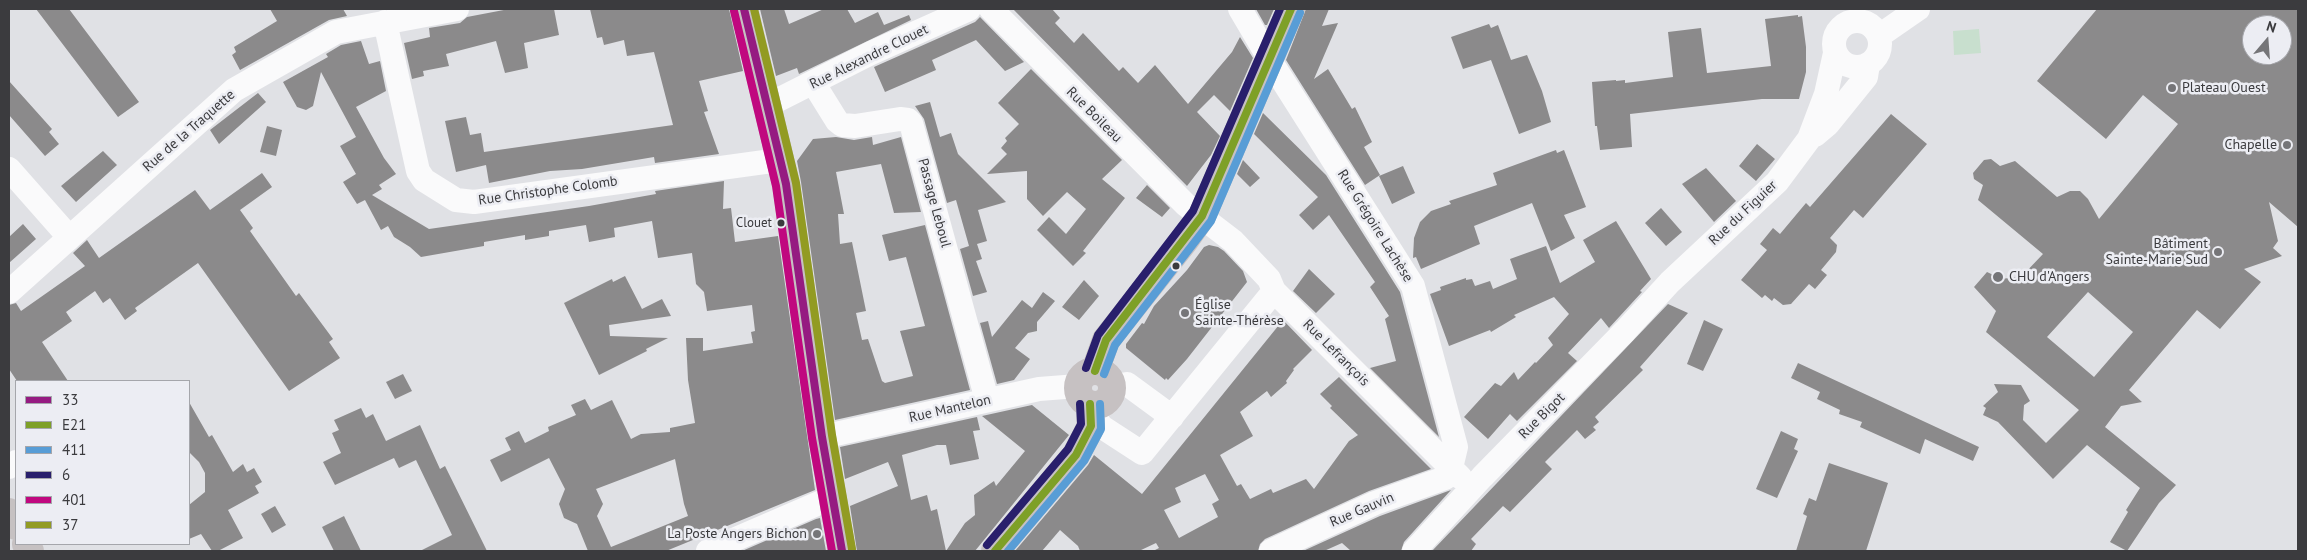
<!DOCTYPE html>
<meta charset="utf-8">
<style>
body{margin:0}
#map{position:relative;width:2307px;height:560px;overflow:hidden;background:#e0e1e5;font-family:"PT Sans",sans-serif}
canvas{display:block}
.frame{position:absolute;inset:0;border:10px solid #3b3b3e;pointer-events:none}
.legend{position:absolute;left:15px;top:380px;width:175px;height:165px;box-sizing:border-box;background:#ecedf3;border:1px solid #a5a6ab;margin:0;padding:6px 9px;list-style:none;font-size:15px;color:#3b3b3e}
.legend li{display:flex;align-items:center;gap:10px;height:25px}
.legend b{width:25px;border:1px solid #a5a6ab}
.north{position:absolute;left:2242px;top:15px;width:50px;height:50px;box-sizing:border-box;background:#ecedf3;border:1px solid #a5a6ab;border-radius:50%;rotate:18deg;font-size:14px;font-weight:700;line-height:20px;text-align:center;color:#3b3b3e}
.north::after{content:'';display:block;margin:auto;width:18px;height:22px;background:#757578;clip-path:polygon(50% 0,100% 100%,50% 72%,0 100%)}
</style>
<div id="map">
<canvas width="2307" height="560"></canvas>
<div class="frame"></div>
<ul class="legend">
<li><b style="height:6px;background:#951b81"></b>33</li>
<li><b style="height:6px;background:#7ea027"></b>E21</li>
<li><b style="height:6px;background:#589dd6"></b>411</li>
<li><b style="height:6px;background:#291f6c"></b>6</li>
<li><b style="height:6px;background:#c0087f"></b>401</li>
<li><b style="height:6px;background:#929b22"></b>37</li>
</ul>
<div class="north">N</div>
</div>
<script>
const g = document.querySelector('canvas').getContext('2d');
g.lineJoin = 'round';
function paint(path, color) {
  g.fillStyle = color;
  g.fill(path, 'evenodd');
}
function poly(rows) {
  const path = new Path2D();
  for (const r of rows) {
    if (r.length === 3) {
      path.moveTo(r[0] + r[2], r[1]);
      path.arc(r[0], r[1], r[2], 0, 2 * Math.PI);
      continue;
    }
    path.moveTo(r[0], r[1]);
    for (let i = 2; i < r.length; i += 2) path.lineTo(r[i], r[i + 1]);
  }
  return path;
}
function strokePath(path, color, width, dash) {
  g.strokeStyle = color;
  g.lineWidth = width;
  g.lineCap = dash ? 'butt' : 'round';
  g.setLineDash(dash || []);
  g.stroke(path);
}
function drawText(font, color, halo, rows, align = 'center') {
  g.font = font + ' "PT Sans",sans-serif';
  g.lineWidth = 5;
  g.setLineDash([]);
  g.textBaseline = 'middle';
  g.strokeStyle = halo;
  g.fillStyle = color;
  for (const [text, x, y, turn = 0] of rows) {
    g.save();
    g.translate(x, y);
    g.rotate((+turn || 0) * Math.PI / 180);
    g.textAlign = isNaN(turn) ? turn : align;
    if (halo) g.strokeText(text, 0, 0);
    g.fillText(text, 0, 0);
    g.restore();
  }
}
const green = poly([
 [1979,29,1981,53,1954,55,1953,31]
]);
const building = poly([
 [36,9,69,9,139,102,118,117],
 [270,9,343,9,347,16,329,20,240,70,232,55,236,52,234,47,277,21],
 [509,9,554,9,559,35,524,43,528,68,505,73,496,41,446,54,449,66,423,71,424,76,412,79,404,43,430,37,429,28,460,23,467,17],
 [590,9,729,9,743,71,699,81,708,111,704,112,719,154,655,163,654,157,582,169,550,171,489,183,486,165,456,172,445,121,466,117,470,135,481,133,484,152,673,125,654,52,627,56,624,40,604,45,602,37,597,38],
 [760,9,784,9,789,24,824,9,847,9,855,23,878,12,884,25,909,15,911,20,799,74,797,68,776,76],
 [1013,9,1052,9,1060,18,1055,23,1074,43,1083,33,1119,71,1123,67,1138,83,1155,65,1188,104,1232,52,1240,37,1253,58,1230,111,1214,95,1197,112,1220,136,1211,155,1187,186],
 [1256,9,1274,9,1267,25,1265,25],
 [1306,9,1329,9,1322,26,1338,23,1314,79,1328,69,1352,109,1355,107,1372,142,1364,147,1380,175,1365,185,1286,60],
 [2097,9,2298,9,2298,227,2269,202,2278,241,2273,248,2282,256,2244,269,2261,282,2220,329,2197,310,2129,390,2142,402,2121,406,2105,427,2176,485,2159,503,2127,551,2110,542,2128,512,2126,510,2140,488,2087,445,2053,479,1998,422,1983,415,1986,408,1983,406,1998,392,1994,384,2021,385,2030,401,2024,405,2023,420,2046,443,2079,410,1986,332,1996,311,1974,287,1987,272,2002,279,2022,276,2043,254,1978,200,1983,185,1974,179,1973,173,1984,160,1991,159,2000,166,2015,161,2057,197,2070,191,2080,191,2088,199,2099,219,2178,124,2143,95,2106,139,2037,81],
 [2252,25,2282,25,2282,55,2252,55],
 [2088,292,2133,332,2094,377,2047,337],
 [1798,15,1798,17,1802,16,1806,47,1806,72,1799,99,1762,99,1630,114,1632,147,1600,150,1597,126,1595,126,1592,82,1616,80,1616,81,1625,80,1625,83,1673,77,1668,32,1701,28,1707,73,1771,66,1765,19],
 [980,17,1024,62,1005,71,976,40,932,60,936,70,885,92,874,67,975,22],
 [1489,24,1491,28,1498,25,1511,60,1527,55,1542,91,1551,122,1519,134,1491,60,1463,69,1451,37],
 [361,41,369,64,380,61,386,91,356,107,384,158,396,174,379,185,382,189,372,195,429,229,589,206,656,194,655,191,724,181,723,209,731,208,735,242,778,236,815,490,666,551,588,551,577,524,564,518,559,504,565,489,549,458,501,482,490,460,511,450,505,438,519,431,525,443,549,431,548,427,576,415,571,405,585,399,591,410,612,400,631,439,641,434,670,432,670,428,695,423,688,380,686,338,703,338,703,351,753,343,751,332,755,331,752,305,707,311,704,292,696,284,692,253,658,258,652,221,614,228,615,237,589,242,586,225,549,231,549,236,525,240,525,235,484,242,484,246,421,257,410,247,394,237,388,226,381,230,365,200,357,204,343,182,356,174,340,146,356,137,321,72,313,106,306,110,297,107,283,82,328,57,326,54,341,45],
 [675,459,684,504,688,516,611,547,597,516,603,504,596,489],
 [1031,69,1122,160,1102,179,1125,198,1083,251,1086,253,1073,266,1037,230,1049,217,1066,234,1086,209,1067,192,1043,216,1027,199,1027,171,987,174,1007,154,1001,148,1007,141,1005,138,1019,124,998,103],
 [9,81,52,129,49,132,59,144,45,156,9,115],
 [258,93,266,102,219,144,210,130],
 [930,102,940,137,951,133,958,154,1006,202,978,210,987,241,977,244,982,259,976,261,987,292,973,296,960,249,969,246,956,200,947,203,924,119,915,106],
 [1263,113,1326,175,1400,292,1439,437,1370,368,1396,361,1385,319,1389,316,1370,287,1375,282,1329,215,1313,230,1299,215,1318,197,1254,134],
 [1891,114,1927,144,1863,218,1854,210,1830,238,1837,245,1836,252,1821,270,1827,275,1815,289,1809,284,1791,304,1783,305,1774,298,1772,301,1765,295,1762,298,1741,280,1767,250,1760,244,1773,228,1780,234,1806,203,1810,207],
 [267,126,282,130,276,156,260,152],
 [836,137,854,140,872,137,873,145,901,137,921,212,894,213,881,164,836,172,844,214,838,214,840,244,852,242,866,311,856,313,862,340,868,339,882,381,885,383,913,376,900,331,925,326,906,257,889,261,882,235,925,225,970,390,835,420,801,182,797,161,813,139],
 [1757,144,1775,159,1756,181,1739,166],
 [1556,150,1557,153,1564,150,1586,207,1564,215,1575,238,1551,251,1532,203,1474,226,1480,244,1421,269,1416,257,1413,258,1414,238,1420,222,1431,211,1451,204,1449,201,1497,185,1493,173],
 [103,151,117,165,76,202,61,186],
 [1243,160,1260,178,1250,187,1237,174],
 [1403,166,1415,193,1392,204,1379,176],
 [1706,168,1736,201,1714,222,1682,184],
 [262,173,272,187,240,210,253,228,250,231,296,296,299,293,333,339,329,342,340,358,289,391,198,263,135,308,137,311,125,320,110,298,103,303,95,291,66,312,72,321,42,342,68,381,17,381,9,369,9,305,16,303,21,311,85,266,73,253,87,240,99,258,195,190,210,210],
 [1147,185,1170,208,1162,217,1136,198],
 [1661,208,1682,232,1666,246,1645,223],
 [1616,221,1651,279,1640,291,1642,292,1609,328,1601,318,1568,353,1577,361,1517,421,1510,414,1488,439,1464,417,1495,383,1501,386,1514,372,1518,380,1535,362,1536,363,1553,345,1548,338,1569,314,1554,297,1514,315,1516,317,1491,332,1490,330,1449,346,1430,294,1441,290,1440,287,1466,278,1466,280,1472,279,1475,286,1490,281,1493,289,1517,279,1510,259,1546,246,1560,283,1595,262,1583,240],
 [23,224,36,239,9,263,9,237],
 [1209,245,1218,247,1224,251,1243,271,1247,282,1187,359,1168,380,1166,378,1165,380,1126,348,1126,344,1142,323,1144,324,1154,306,1187,270,1204,247],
 [1309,269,1335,294,1316,313,1293,291],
 [625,276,642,309,662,299,671,316,609,325,610,336,668,338,646,349,647,351,599,375,564,303,612,279,613,282],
 [1084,280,1099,296,1079,320,1062,307],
 [1043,292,1055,301,1037,322,1037,331,1028,333,1015,348,1030,359,1014,380,997,384,980,323,988,321,992,337,1022,300,1032,308],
 [1668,304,1688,313,1640,367,1643,370,1595,417,1599,422,1593,427,1596,430,1585,439,1577,430,1545,462,1552,469,1510,512,1503,506,1471,539,1476,544,1471,551,1432,551],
 [1283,320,1312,350,1293,369,1294,370,1286,381,1287,383,1271,397,1267,391,1240,412,1253,436,1220,455,1237,486,1241,484,1250,499,1271,489,1273,493,1306,479,1314,489,1349,441,1358,435,1330,408,1332,406,1320,394,1339,377,1431,469,1369,491,1265,539,1260,544,1258,551,1153,551,1159,548,1156,543,1139,551,1080,551,1078,546,1060,530,1042,551,1015,551,1088,465,1094,455,1142,494],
 [1205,474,1219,500,1212,504,1218,517,1179,538,1164,510,1181,502,1175,488],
 [1704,320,1723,329,1703,371,1687,364],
 [1798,363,1979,447,1973,461,1925,439,1920,454,1860,427,1862,422,1839,414,1840,410,1817,399,1820,392,1791,378],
 [403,374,412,391,395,399,386,382],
 [189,402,209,437,212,435,233,472,243,464,247,472,254,468,262,482,255,486,259,493,228,510,243,538,218,551,212,551,201,534,189,539,189,505,205,492,205,473,199,462,189,452],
 [1032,405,1069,435,975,551,857,551,850,506,898,486,888,462,845,479,840,447,977,417,980,430,973,431,979,459,950,465,946,445,937,445,902,455,911,500,927,495,931,511,937,509,946,551,965,523,975,515,974,495,994,481,996,486,1025,451,982,416],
 [361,408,366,418,373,414,386,441,420,425,440,469,445,466,487,551,420,551,452,535,416,460,399,468,394,458,335,485,323,462,341,453,332,433,339,430,334,420],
 [1781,431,1798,439,1794,449,1798,451,1777,498,1756,489],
 [1829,463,1888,483,1866,551,1796,551,1807,516,1803,514,1809,498,1816,501],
 [1451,490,1404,542,1401,551,1351,551,1342,543,1324,551,1303,551,1380,516],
 [275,506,286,525,272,533,261,514],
 [344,516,361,551,334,551,322,527],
 [820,518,826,551,742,551,816,519]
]);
const minor = poly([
 [991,9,1186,205,1233,241,1269,279,1274,291,1451,468],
 [1240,9,1276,70,1413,286,1456,447,1451,468,1460,477],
 [1857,44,23],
 [385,22,418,171,424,180,456,200,474,202,779,160],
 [1879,36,1918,9],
 [814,84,837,121,842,125,855,126,900,119,908,120,911,123,987,400],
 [768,105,871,53,969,9],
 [1815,135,1828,124,1866,77,1868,64],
 [9,169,69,237],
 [9,292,234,90,336,32,457,9],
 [1111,387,1127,384,1172,417],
 [1092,415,1102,427,1142,453,1274,291],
 [822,437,1039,389,1078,386],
 [9,467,16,462],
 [708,551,833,497],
 [1271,551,1375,503,1445,478,1454,471],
 [1414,551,1482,477,1625,331,1670,282,1777,182,1809,139,1826,94,1835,53]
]);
const major = poly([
 [744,9,786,184,822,437,842,551],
 [1095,371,1106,340,1186,239,1202,216,1291,9],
 [1095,388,17],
 [9,512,16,526],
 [26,544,30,551],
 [995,551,1076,455,1091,426,1090,404]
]);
const bus1 = poly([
 [744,9,786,184,822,437,842,551]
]);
const bus2 = poly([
 [1095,371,1106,340,1202,216,1291,9],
 [995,551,1076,455,1091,426,1090,404]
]);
const bus3 = poly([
 [1104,374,1115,345,1211,221,1300,13],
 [1008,551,1084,461,1101,429,1100,404]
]);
const bus4 = poly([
 [1086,368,1098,335,1193,211,1280,9],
 [987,545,1068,449,1081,424,1080,404]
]);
const bus5 = poly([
 [734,11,776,186,812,438,832,551]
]);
const bus6 = poly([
 [754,9,796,183,832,435,852,549]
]);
const markers = [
 [2172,88,5,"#757578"],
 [2287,145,5,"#757578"],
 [781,223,4.5,"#3b3b3e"],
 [2218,252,5,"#757578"],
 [1176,266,4.5,"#3b3b3e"],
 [1998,277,6,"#757578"],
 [1185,313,5,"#757578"],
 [817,534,5,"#757578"]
];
const busNames = [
 ["Clouet",772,223]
];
const streetNames = [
 ["Rue Alexandre Clouet",869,57,-26],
 ["Rue Boileau",1094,115,45],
 ["Rue de la Traquette",189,131,-41],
 ["Rue Christophe Colomb",548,191,-8],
 ["Passage Leboul",934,203,75],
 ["Rue du Figuier",1743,213,-43],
 ["Rue Grégoire Lachèse",1375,226,58],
 ["Rue Lefrançois",1336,353,45],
 ["Rue Mantelon",950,409,-13],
 ["Rue Bigot",1542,416,-45],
 ["Rue Gauvin",1362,510,-23]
];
const poiNames = [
 ["Plateau Ouest",2182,88],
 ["Chapelle",2277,145,"right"],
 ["Bâtiment",2208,244,"right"],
 ["Sainte-Marie Sud",2208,260,"right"],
 ["CHU d'Angers",2009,277],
 ["Église",1195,305],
 ["Sainte-Thérèse",1195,321],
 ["La Poste Angers Bichon",807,534,"right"]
];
paint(green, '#c8dfce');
paint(building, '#8b8a8b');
strokePath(minor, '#fafafb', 24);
strokePath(major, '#c6c1c2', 28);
strokePath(bus1, '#951b81', 8);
strokePath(bus2, '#7ea027', 8);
strokePath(bus3, '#589dd6', 8);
strokePath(bus4, '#291f6c', 8);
strokePath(bus5, '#c0087f', 8);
strokePath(bus6, '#929b22', 8);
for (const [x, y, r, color] of markers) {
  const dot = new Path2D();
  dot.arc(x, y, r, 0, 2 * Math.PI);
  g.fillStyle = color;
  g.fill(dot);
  strokePath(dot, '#ecedf3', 2);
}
drawText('13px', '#3b3b3e', '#ecedf3', busNames, 'right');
drawText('14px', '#3b3b3e', '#ecedf3', streetNames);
drawText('14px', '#3b3b3e', '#ecedf3', poiNames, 'left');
</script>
